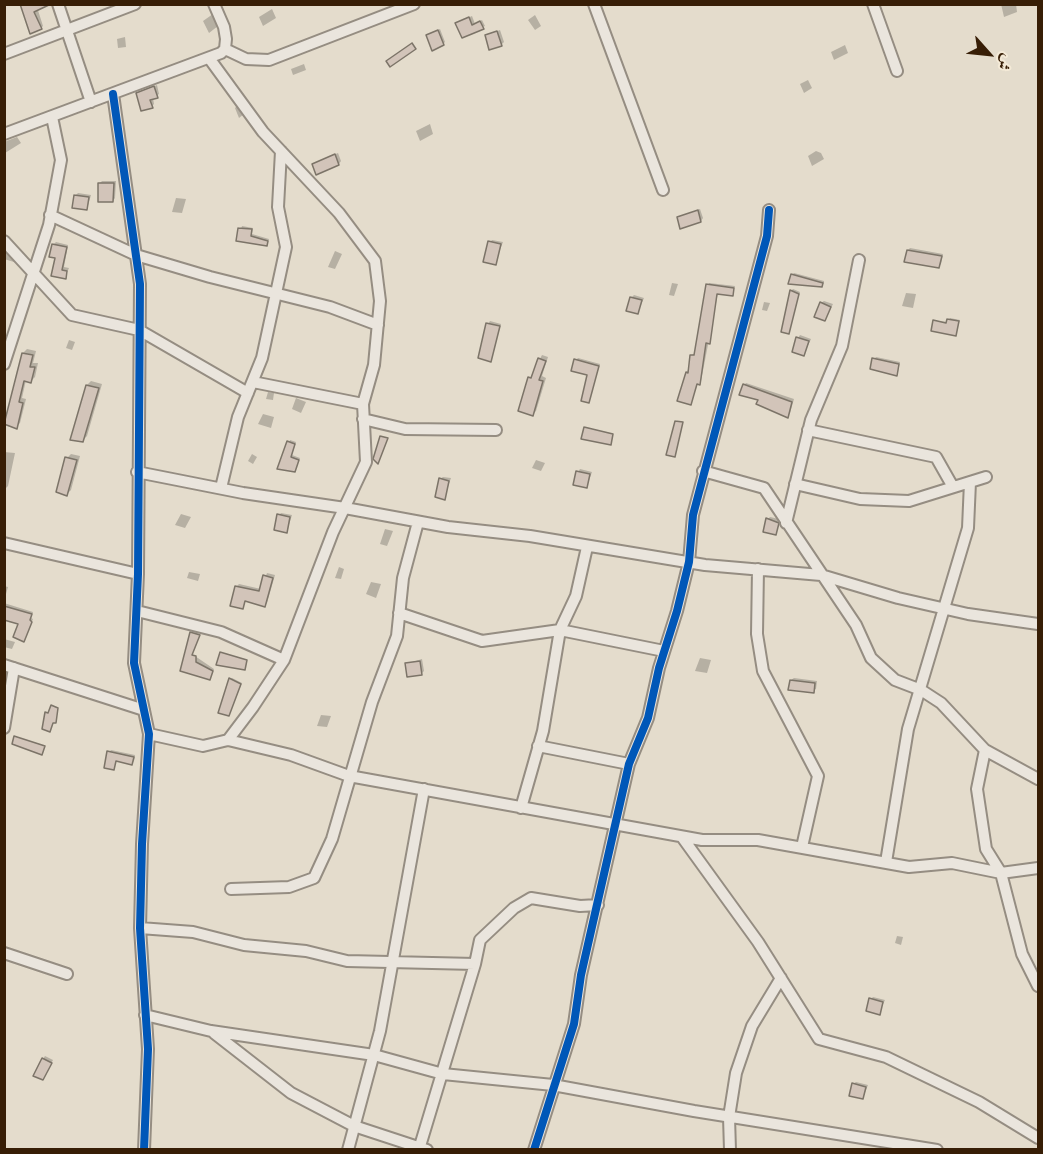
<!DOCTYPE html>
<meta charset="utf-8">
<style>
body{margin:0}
#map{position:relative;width:1043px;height:1154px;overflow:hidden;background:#e4dccc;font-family:"IM FELL Double Pica",Amiri,serif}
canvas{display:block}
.frame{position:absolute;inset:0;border:6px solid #371e06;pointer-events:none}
.north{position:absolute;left:959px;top:24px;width:60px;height:60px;-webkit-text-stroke:4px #f4ead7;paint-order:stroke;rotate:117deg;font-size:16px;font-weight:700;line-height:24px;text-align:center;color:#371e06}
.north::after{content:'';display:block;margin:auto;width:21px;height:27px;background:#371e06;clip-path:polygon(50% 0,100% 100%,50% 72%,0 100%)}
</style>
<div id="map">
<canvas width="1043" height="1154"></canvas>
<div class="frame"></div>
<div class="north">ش</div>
</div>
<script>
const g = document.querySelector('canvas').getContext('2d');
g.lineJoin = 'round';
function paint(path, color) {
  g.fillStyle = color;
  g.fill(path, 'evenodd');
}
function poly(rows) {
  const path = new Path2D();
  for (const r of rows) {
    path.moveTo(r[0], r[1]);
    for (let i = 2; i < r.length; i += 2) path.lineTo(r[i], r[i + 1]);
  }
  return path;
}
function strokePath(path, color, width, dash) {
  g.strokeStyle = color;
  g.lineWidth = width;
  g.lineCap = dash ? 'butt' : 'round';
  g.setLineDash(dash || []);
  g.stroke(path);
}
const shadow = poly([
 [21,4,36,4,43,26,41,28],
 [1001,4,1016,4,1017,12,1004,17],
 [272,9,276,18,263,26,259,17],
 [213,14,218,26,209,33,203,21],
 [535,15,541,26,535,30,528,20],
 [472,16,475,24,482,20,485,26,462,36,459,22],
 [440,29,445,42,443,44,427,35],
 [500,30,504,42,501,45,486,36],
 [125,37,126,47,118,48,117,39],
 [845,45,848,53,834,60,831,52],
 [304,64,306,70,293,75,291,69],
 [808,80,812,88,804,93,800,84],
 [157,85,159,94,153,98,154,104,152,106,138,93],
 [238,105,244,114,239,118,235,108],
 [430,124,433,134,420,141,416,131],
 [17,137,21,143,5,153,4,142],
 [816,151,821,153,824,159,812,166,808,156],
 [338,153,341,161,339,164,313,164],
 [102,181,116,181,115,198,113,201,100,183],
 [78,193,91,195,87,209,76,195],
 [176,198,186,199,182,213,172,212],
 [700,209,703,218,701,221,678,217],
 [242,226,253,228,252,234,269,239,268,242,266,245,238,240],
 [492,240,503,242,495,263,490,242],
 [56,242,68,245,64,267,69,268,65,277,53,245],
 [910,248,943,254,941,264,939,266,908,250],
 [4,251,15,261,14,262,4,259],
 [335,251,342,254,335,269,328,267],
 [794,273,824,281,824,283,822,285,792,275],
 [672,283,678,284,674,296,669,295],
 [709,283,735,286,732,295,718,293,701,381,698,383,691,403,687,373,692,355,696,353],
 [793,289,800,292,788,332,791,291],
 [906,293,916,294,913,308,902,306],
 [634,295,644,298,638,312,631,298],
 [824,301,833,304,825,320,821,303],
 [764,302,770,303,767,311,762,310],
 [950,318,960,320,955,334,935,321,948,322],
 [490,321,501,324,491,360,488,324],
 [800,335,811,339,804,354,798,338],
 [69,340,75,342,72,350,66,348],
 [27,349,36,351,33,363,38,363,35,377,31,381,26,380,22,398,26,399,20,423,16,427,23,353],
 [542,355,548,357,542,376,546,378,536,411,533,414,530,378],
 [876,357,900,362,898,372,896,374,874,359],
 [578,358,600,364,588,401,589,374,576,360],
 [91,381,102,384,87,436,83,440,87,385],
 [746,383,794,399,790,413,787,416,760,399,744,385],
 [268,392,274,393,273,400,266,399],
 [296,398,306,402,301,413,292,409],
 [263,414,274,417,271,428,258,424],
 [290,440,296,442,292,455,300,458,295,470,279,468],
 [4,452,15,453,8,486,4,490],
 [71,454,80,456,71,490,67,494,67,458],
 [252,454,257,457,253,464,248,461],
 [536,460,545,463,541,471,532,468],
 [580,469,592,472,587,486,578,472],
 [443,477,451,478,444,498,440,479],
 [281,513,292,515,287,531,279,515],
 [181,514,191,517,185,528,175,525],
 [770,517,779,519,776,534,768,519],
 [385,529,393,531,387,546,380,544],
 [339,567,344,569,341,579,335,578],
 [189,572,200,574,198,581,187,578],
 [267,573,275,575,267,603,264,606,246,600,243,608,237,586,239,584,261,589],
 [371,582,381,584,376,598,366,594],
 [4,586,8,587,4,601],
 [4,603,33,612,31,618,33,619,25,638,20,624,4,618],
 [192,631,200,634,192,654,214,669,211,677,182,670],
 [4,639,15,642,12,649,4,647],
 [700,658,711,660,707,673,695,671],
 [422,659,424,671,421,674,406,664],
 [232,678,242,683,230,712,230,679],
 [794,678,817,681,816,689,813,691,791,680],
 [321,715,331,716,327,727,317,726],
 [111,750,135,755,134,761,132,763,117,760,114,768,109,752],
 [897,936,903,937,901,945,895,943],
 [873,997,885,1000,879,1013,871,999],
 [45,1056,53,1060,43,1079,43,1059],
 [856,1082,868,1085,863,1098,853,1084]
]);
const building = poly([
 [20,4,51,4,34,12,42,29,30,34,20,4],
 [469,17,472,25,480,21,484,29,462,38,455,23,469,17],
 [438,30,444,45,432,51,426,35,438,30],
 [497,31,502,46,489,50,485,35,497,31],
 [412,43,416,49,390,67,386,61,412,43],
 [154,86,158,98,150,100,153,108,141,111,136,93,154,86],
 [335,154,339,165,316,175,312,164,335,154],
 [98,183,114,183,113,202,98,202,98,183],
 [74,195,89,197,87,210,72,208,74,195],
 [698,210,701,222,680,229,677,217,698,210],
 [238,228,252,229,251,236,268,241,267,246,236,241,238,228],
 [488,241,501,244,496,265,483,262,488,241],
 [52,244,67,247,62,270,67,271,66,279,51,276,55,258,49,257,52,244],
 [907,250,942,256,939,268,904,262,907,250],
 [791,274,823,283,822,287,788,284,791,274],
 [706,284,734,288,733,296,717,294,710,344,706,343,700,385,697,384,691,405,677,401,686,372,688,373,690,355,694,355,706,284],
 [790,290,799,294,789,334,781,332,790,290],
 [630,297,642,300,638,314,626,311,630,297],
 [820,302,831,307,825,321,814,317,820,302],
 [947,319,959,321,956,336,931,331,933,320,946,323,947,319],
 [486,323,500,326,491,362,478,358,486,323],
 [796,337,809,341,804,356,792,352,796,337],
 [22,353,33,355,30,367,35,367,31,383,24,381,19,402,23,403,17,429,4,424,22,353],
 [538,358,546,361,539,380,543,381,533,416,518,411,528,377,531,378,538,358],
 [872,358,899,364,897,376,870,369,872,358],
 [574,359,599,366,589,403,581,401,587,375,571,371,574,359],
 [743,384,792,402,788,418,756,404,758,400,739,395,743,384],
 [86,385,99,388,83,442,70,440,86,385],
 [675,421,683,422,675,457,666,455,675,421],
 [584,427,613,434,611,445,581,439,584,427],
 [380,436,388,438,378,464,373,459,380,436],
 [287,441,295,444,291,457,299,460,295,472,277,469,287,441],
 [65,457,77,460,67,496,56,492,65,457],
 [576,471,590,474,587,488,573,485,576,471],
 [439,478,449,481,445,500,435,497,439,478],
 [277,514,290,517,287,533,274,530,277,514],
 [766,518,779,523,776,535,763,532,766,518],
 [263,575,273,578,265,607,245,601,243,609,230,606,235,586,259,591,263,575],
 [4,606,32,614,30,620,32,622,24,642,13,637,18,624,4,620,4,606],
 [190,632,200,635,192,655,196,656,196,662,213,671,210,680,180,671,190,632],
 [220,652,247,660,245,670,216,665,220,652],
 [420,661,422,675,407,677,405,663,420,661],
 [229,678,241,684,229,716,218,713,229,678],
 [790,680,815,683,814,693,788,690,790,680],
 [51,705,58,708,56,723,53,723,50,732,42,729,45,712,48,713,51,705],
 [14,736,45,746,42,755,12,744,14,736],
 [107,751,134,757,132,765,116,761,114,770,104,768,107,751],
 [869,998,883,1002,880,1015,866,1011,869,998],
 [42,1058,52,1063,43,1080,33,1076,42,1058],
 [852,1083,866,1087,863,1099,849,1096,852,1083]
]);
const minor = poly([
 [58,4,91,102],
 [594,4,663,190],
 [873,4,897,71],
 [225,49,246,59,269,60,414,4],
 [4,54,135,4],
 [113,94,140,284,138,574,134,663,149,734,142,844,140,928,148,1049,144,1150],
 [4,134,221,53,225,49,226,39,224,27,214,4],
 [50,215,136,255,210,277,330,307,378,325],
 [4,241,72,315,139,330,248,393],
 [4,364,49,225,61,160,52,117],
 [253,382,363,404],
 [363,419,405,429,496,430],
 [808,430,936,457,953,487],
 [703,471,764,488,856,625,871,658,895,680,921,690,941,703,985,750,1038,779],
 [137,472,243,493,345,508,448,527,530,536,705,565,821,575,898,598,968,614,1038,624],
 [795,484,860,499,909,501,986,477],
 [221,488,238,417,262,358,286,247,278,207,281,151],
 [786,523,811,420,842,346,859,260],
 [4,543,138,574],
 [758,569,757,634,763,671,818,776,802,847],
 [137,611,221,632,284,660],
 [399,613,482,641,560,630,664,651],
 [4,665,144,710],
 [4,728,14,668],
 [149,734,203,746,228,740,253,707,284,660,333,532,366,462,363,404,374,365,380,301,375,261,339,213,263,132,209,58],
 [228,740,291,755,349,776,702,840,758,840,909,867,952,863,1001,873,1038,868],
 [538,746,629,764],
 [985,750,977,789,986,849,1001,873,1022,954,1038,986],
 [521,808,543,731,560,630,576,596,587,547],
 [682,837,758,942,819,1039,886,1057,979,1102,1038,1138],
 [886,862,908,729,968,528,970,482],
 [231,889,289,887,314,878,332,839,372,702,397,636,403,578,418,522],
 [140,928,193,932,244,945,306,951,347,961,475,964],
 [4,953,67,974],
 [145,1015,211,1031,374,1055,443,1074,553,1085,694,1111,937,1150],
 [214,1033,291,1093,354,1126,427,1150],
 [420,1146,475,964,480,940,514,908,531,898,580,906,598,905],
 [348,1150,380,1031,424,789],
 [534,1150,574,1024,581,975,629,764,648,718,659,668,677,611,689,562,693,515,767,236,769,210],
 [730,1150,729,1117,736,1073,752,1026,781,978]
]);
const cycleway = poly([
 [113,94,140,284,138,574,134,663,149,734,142,844,140,928,148,1049,144,1150],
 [534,1150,574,1024,581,975,629,764,648,718,659,668,677,611,689,562,693,515,767,236,769,210]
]);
paint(shadow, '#0003');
paint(building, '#d2c4b9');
strokePath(building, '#7c7468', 1.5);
strokePath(minor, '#958d82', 14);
strokePath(minor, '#eae5dd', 10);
strokePath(cycleway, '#0057b8', 8);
</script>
